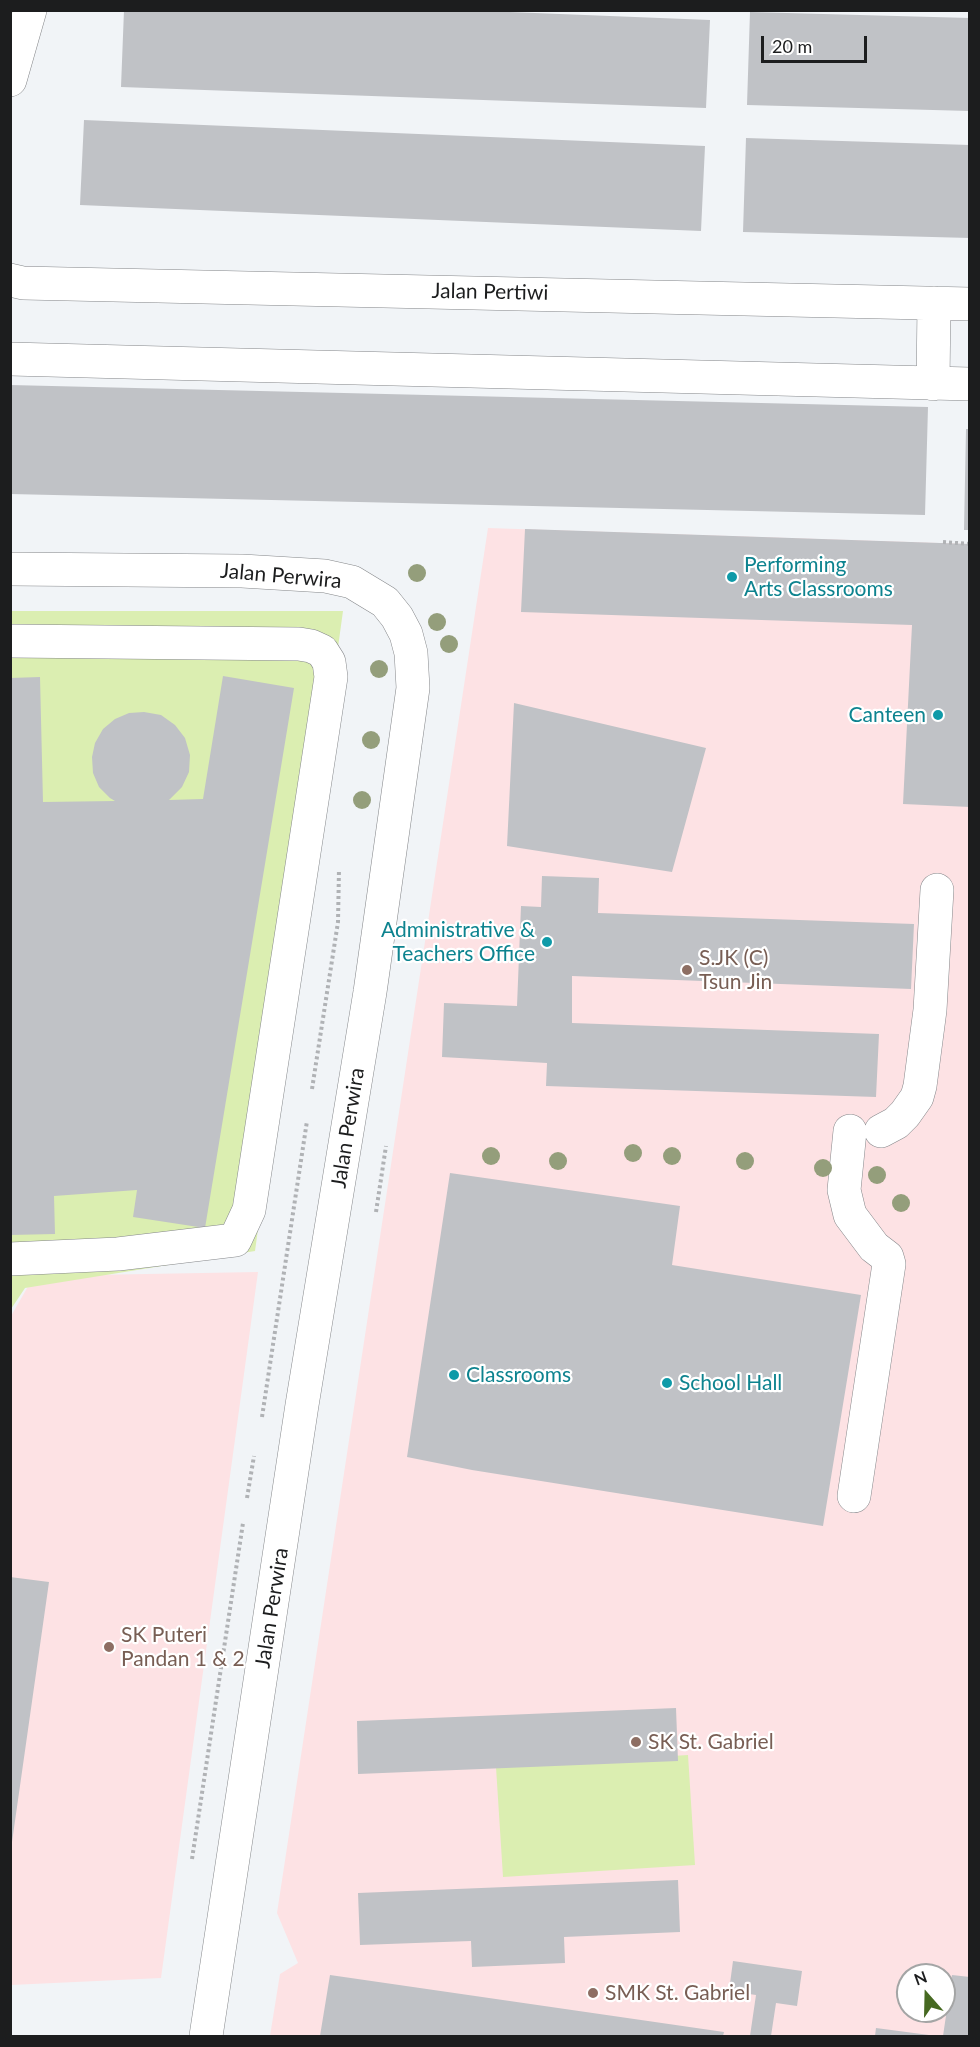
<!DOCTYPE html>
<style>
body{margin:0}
#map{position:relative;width:980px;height:2047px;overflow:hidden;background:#f1f4f7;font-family:Lato,sans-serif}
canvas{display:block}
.frame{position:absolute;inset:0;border:12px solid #1c1d1e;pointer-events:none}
.north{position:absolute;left:896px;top:1963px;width:60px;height:60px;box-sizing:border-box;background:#fff;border:2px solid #a4a5a5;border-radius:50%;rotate:340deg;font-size:16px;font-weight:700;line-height:24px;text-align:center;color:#1c1d1e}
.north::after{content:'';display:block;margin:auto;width:21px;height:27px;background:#466921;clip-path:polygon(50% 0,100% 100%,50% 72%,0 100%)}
.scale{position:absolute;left:761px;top:36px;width:106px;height:27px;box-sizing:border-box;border:3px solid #1c1d1e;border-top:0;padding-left:8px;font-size:18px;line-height:21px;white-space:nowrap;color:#1c1d1e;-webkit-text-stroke:4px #fff;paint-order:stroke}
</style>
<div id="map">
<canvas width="980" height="2047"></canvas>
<div class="frame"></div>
<div class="north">N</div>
<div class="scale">20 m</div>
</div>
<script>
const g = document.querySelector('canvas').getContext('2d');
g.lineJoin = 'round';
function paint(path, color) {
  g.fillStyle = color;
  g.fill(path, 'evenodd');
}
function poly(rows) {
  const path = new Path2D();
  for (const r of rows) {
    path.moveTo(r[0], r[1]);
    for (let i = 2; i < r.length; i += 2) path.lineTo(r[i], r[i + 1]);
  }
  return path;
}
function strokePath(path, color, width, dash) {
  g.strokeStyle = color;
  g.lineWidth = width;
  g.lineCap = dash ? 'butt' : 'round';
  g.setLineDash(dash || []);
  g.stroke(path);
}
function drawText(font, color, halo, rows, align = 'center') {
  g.font = font + ' Lato,sans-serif';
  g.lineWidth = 4.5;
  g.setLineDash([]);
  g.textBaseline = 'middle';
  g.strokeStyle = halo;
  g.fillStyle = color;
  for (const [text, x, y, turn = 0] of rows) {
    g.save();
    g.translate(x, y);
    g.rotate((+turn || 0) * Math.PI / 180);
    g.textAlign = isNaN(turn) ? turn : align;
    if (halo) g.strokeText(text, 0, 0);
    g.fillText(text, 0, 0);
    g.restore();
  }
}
const education = poly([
 [488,528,969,544,969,2036,270,2036,280,1974,298,1963,277,1913],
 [908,1975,944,1975,944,2011,908,2011],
 [258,1272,161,1978,11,1985,11,1316,34,1276]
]);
const green = poly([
 [11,611,343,611,255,1251,25,1288,11,1309],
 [688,1755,695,1865,503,1877,496,1767]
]);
const building = poly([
 [124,10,460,10,710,20,706,108,121,87],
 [750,12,970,18,970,111,747,105],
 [84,120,705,146,701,231,80,205],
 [746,138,970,145,970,238,743,232],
 [10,385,928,407,925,515,10,494],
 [966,429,970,429,970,530,964,530],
 [525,529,970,544,970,807,903,804,912,625,521,612],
 [223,676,294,688,205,1228,133,1217,137,1190,54,1196,55,1234,10,1235,10,678,40,677,43,802,115,801,110,798,99,787,93,773,92,757,95,743,103,729,115,719,129,713,144,712,161,715,175,725,185,738,190,755,189,772,182,787,169,800,203,799],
 [514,703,706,748,672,872,507,846],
 [542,876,599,878,598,913,914,924,911,989,572,976,572,1023,879,1034,876,1097,546,1086,547,1063,442,1057,444,1003,517,1006,521,906,541,907],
 [450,1173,680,1206,672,1265,861,1295,823,1526,472,1470,407,1457],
 [10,1577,49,1582,12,1842,10,1842],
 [676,1708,678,1761,358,1774,357,1721],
 [678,1880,680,1932,564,1937,565,1963,472,1967,471,1941,360,1945,358,1893],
 [733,1961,802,1971,797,2006,776,2003,771,2036,750,2036,756,1995,729,1991],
 [330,1975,724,2032,723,2036,320,2036],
 [952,1975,970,1977,970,2036,943,2036],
 [876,2028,929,2035,929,2036,875,2036]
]);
const path = poly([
 [943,542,970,544],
 [312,1089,338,922,339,869],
 [376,1212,386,1146],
 [262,1417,307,1121],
 [247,1498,254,1456],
 [192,1859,243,1523]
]);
const minor = poly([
 [10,80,30,10],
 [10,280,23,283,970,304],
 [10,359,970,384],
 [933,384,934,303],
 [10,569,242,571,325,576,352,582,385,602,397,617,406,634,411,653,413,688,370,992,302,1405,206,2036],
 [10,641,299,644,311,646,322,651,329,662,331,677,249,1210,235,1240,118,1254,10,1259],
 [850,1131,844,1190,850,1215,874,1247,887,1257,889,1264,854,1496],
 [881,1131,896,1123,905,1114,917,1097,920,1086,930,1010,937,890]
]);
const trees = [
 [417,573],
 [437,622],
 [449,644],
 [379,669],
 [371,740],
 [362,800],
 [633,1153],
 [491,1156],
 [672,1156],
 [558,1161],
 [745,1161],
 [823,1168],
 [877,1175],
 [901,1203]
];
const markers = [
 [732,577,6,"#0f9aa8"],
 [938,715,6,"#0f9aa8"],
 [547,942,6,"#0f9aa8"],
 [687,970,6,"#8d6e63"],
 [454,1375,6,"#0f9aa8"],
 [667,1383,6,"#0f9aa8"],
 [109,1647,6,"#8d6e63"],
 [636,1742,6,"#8d6e63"],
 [593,1993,6,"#8d6e63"]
];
const streetNames = [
 ["Jalan Pertiwi",490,292,1],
 ["Jalan Perwira",281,576,5],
 ["Jalan Perwira",348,1128,-81],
 ["Jalan Perwira",272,1608,-81]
];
const cultureNames = [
 ["Performing",744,565],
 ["Arts Classrooms",744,589],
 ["Canteen",926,715,"right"],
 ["Administrative &",535,930,"right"],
 ["Teachers Office",535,954,"right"],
 ["Classrooms",466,1375],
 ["School Hall",679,1383]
];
const educationNames = [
 ["S.JK (C)",699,958],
 ["Tsun Jin",699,982],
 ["SK Puteri",121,1635],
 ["Pandan 1 & 2",121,1659],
 ["SK St. Gabriel",648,1742],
 ["SMK St. Gabriel",605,1993]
];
paint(education, '#fde2e4');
paint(green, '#dbeeb1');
paint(building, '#c0c2c6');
strokePath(minor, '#85878a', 34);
strokePath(path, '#b0b2b5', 4, [3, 3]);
strokePath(minor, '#fff', 33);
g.fillStyle = '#949e7b';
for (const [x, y] of trees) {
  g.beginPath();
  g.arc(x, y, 9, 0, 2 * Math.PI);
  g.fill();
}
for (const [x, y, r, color] of markers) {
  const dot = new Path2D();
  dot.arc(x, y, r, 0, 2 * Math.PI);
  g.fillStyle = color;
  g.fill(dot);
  strokePath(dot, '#fff', 2);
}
drawText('21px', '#1c1d1e', '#fff', streetNames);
drawText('21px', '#0d838f', '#fff', cultureNames, 'left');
drawText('21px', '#785e54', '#fff', educationNames, 'left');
</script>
